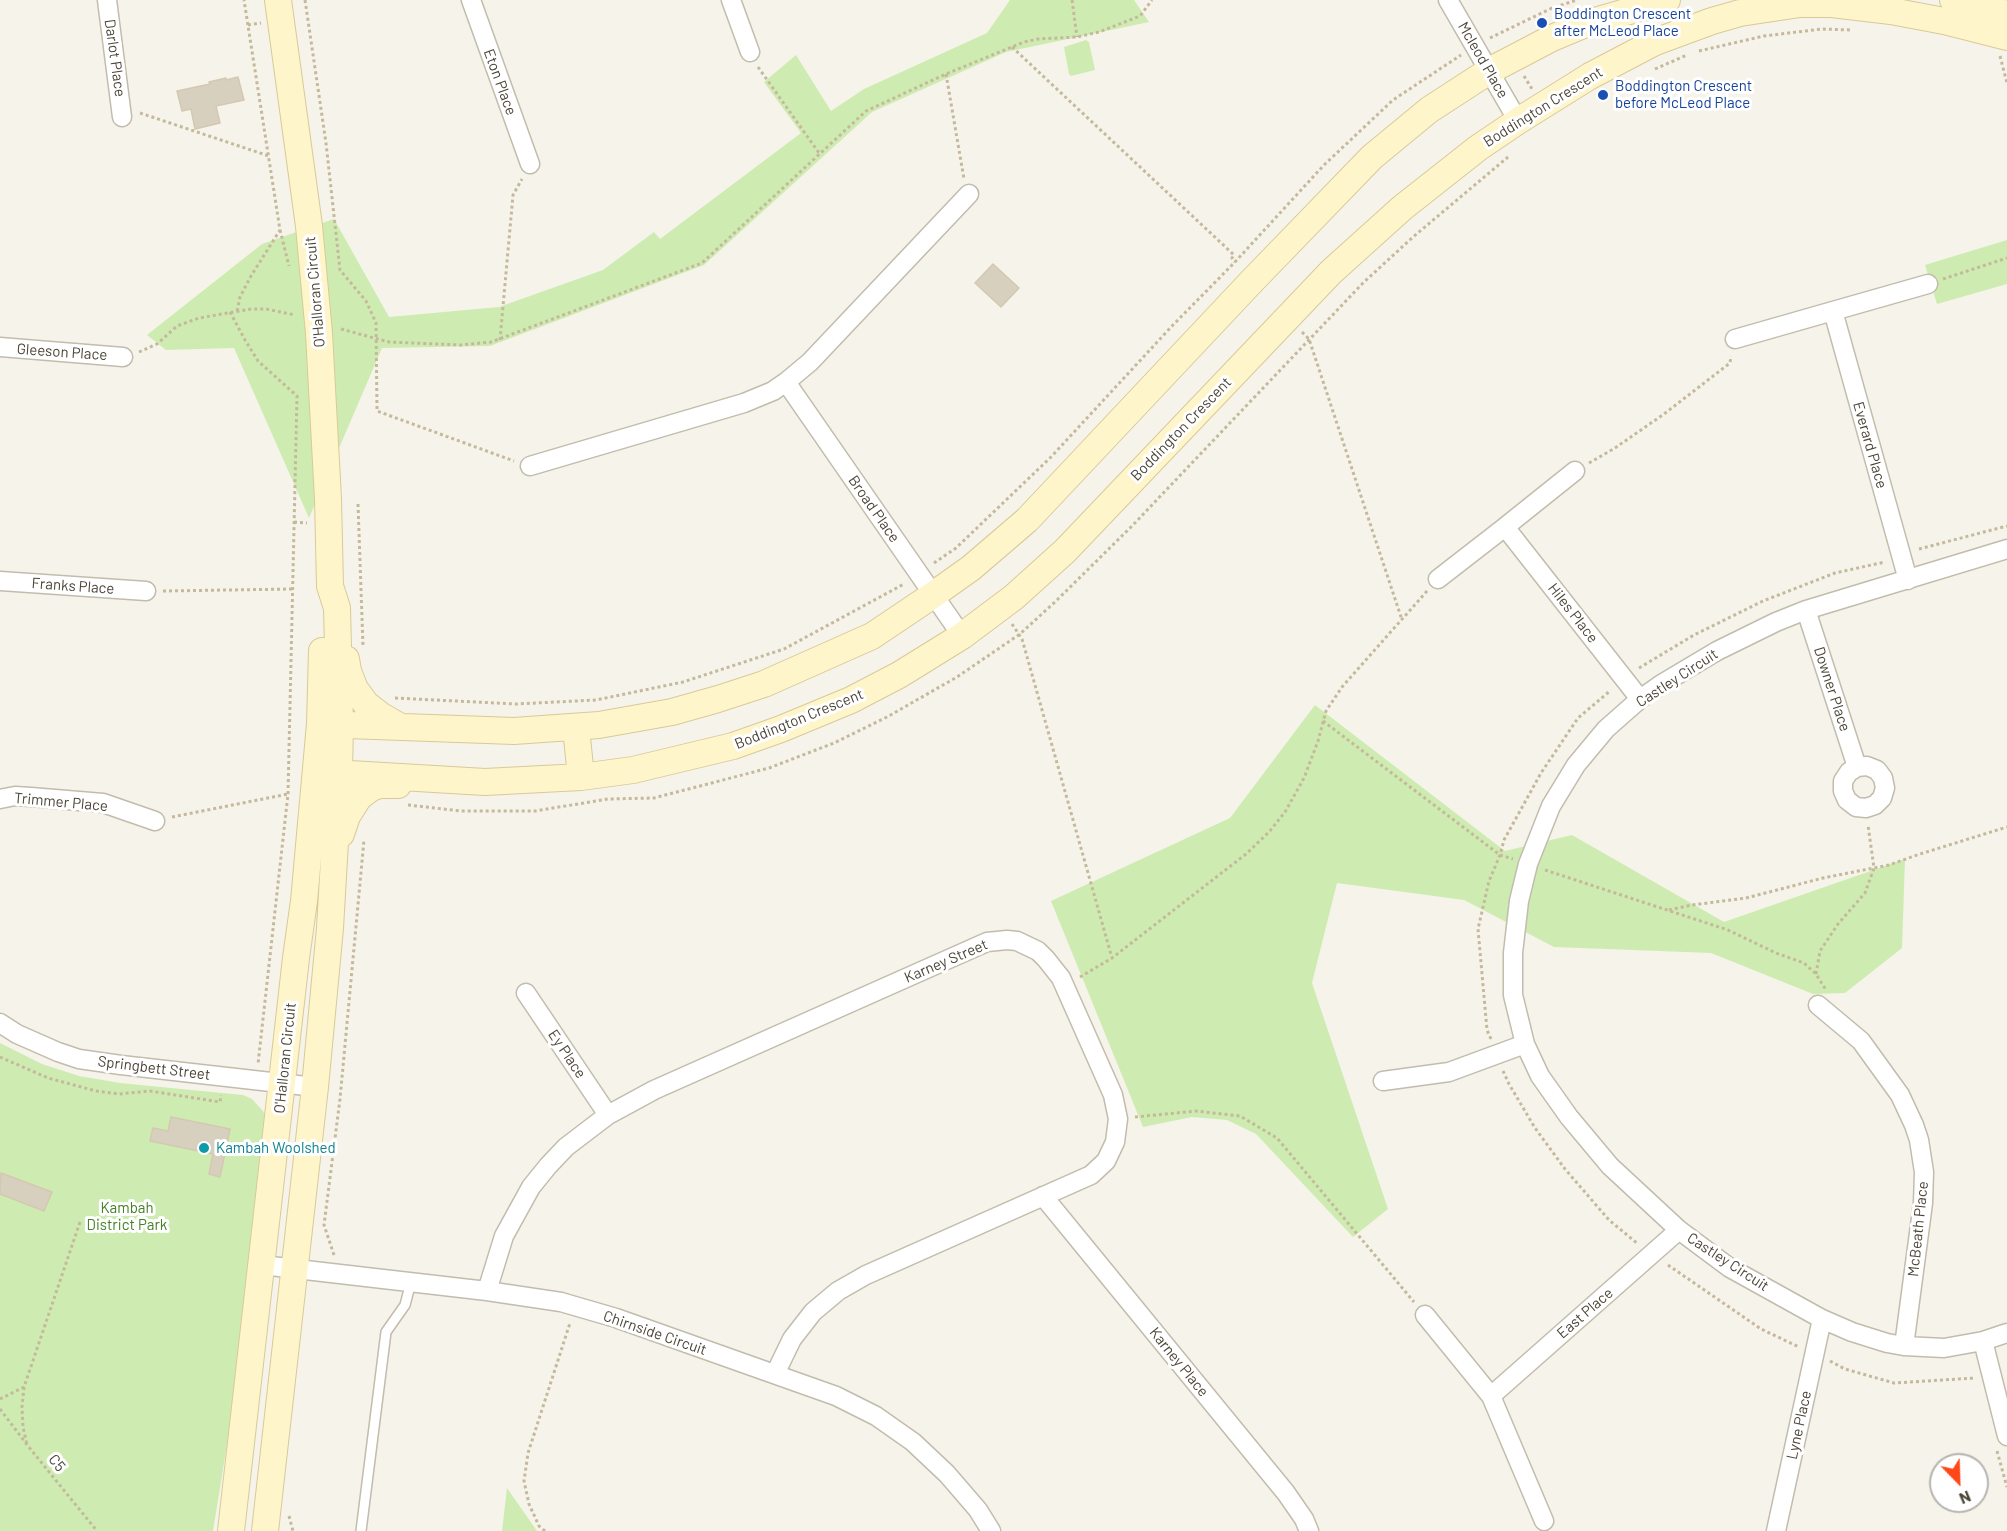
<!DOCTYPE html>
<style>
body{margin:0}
#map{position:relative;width:2007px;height:1531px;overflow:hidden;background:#f6f3ea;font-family:Barlow,sans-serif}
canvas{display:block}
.north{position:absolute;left:1929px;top:1453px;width:60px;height:60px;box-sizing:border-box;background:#fff;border:2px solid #b7b4af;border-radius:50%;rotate:157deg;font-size:16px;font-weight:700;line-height:24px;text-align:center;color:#4b4437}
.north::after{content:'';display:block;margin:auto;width:21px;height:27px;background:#ff4718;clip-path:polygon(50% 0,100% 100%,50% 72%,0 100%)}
</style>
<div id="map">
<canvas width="2007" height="1531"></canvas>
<div class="north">N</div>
</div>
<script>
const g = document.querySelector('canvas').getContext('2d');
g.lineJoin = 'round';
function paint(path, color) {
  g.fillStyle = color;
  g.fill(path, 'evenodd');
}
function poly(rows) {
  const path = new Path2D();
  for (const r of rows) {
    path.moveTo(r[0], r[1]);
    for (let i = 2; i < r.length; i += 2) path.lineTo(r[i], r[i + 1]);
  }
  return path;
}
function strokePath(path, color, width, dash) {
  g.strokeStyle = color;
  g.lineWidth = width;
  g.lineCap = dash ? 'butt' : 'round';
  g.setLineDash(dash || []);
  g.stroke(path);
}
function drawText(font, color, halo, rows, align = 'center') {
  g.font = font + ' Barlow,sans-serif';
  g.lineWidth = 6;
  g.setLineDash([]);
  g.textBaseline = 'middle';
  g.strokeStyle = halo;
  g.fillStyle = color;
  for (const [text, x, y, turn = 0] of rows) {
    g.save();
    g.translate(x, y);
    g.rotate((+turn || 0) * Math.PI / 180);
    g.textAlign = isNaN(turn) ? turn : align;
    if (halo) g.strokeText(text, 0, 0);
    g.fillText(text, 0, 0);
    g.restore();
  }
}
const green = poly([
 [1010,0,1134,0,1149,22,1006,52,872,112,704,265,490,346,382,348,309,518,234,348,166,350,147,335,262,244,334,219,389,317,499,307,603,270,654,232,660,239,801,133,764,82,796,55,831,111,864,89,987,33],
 [1086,40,1089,42,1095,70,1071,76,1069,74,1064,47],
 [2007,240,2007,284,1937,304,1925,265],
 [1315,705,1505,851,1572,835,1724,922,1905,859,1902,948,1845,993,1813,994,1711,953,1554,947,1464,900,1337,883,1312,983,1388,1209,1353,1237,1256,1134,1227,1120,1192,1117,1143,1127,1051,901,1230,818],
 [0,1043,42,1064,79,1076,120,1083,243,1095,252,1099,263,1111,266,1117,238,1377,213,1531,0,1531],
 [507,1488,537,1531,502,1531]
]);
const building = poly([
 [238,77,244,100,216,106,220,123,195,129,191,109,182,111,177,91,210,84,209,82,226,78,226,80,238,77],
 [993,264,1019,288,1001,307,975,283,993,264],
 [171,1117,230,1129,220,1177,209,1174,213,1154,150,1141,153,1128,168,1131,171,1117],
 [1,1173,52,1192,44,1211,0,1194,1,1173]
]);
const path = poly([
 [305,0,326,143,340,270,366,301,376,323,377,411,514,461],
 [1072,0,1077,37],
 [248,25,261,23],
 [1490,38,1552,8,1577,0],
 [1012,47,1234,255,1232,258,1235,262],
 [1699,51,1764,36,1822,29,1852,30],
 [2000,56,2007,83],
 [758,67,819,153],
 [1655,69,1687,55],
 [946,74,964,179],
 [1524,76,1532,89],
 [140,113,269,156],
 [280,230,289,266],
 [1943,279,2007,258],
 [237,311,240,297,251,276,280,230,244,0],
 [230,312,245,340,258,361,297,396,288,794,258,1064],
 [341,329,389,342,461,345,491,342,702,263,866,111,946,74,1024,42,1038,39,1077,37,1099,32,1140,16,1152,0],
 [1302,332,1309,339,1402,620],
 [500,340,513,195,522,179],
 [139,352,157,344,177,326,199,318,251,309,266,309,295,315],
 [1589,463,1615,448,1664,414,1730,363,1731,356],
 [358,504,363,646],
 [294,522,307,523],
 [1919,549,2007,526],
 [934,563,956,548,1051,457,1172,326,1235,262,1324,165,1393,100,1461,55],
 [163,591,293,589],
 [1012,624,1022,639,1112,958],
 [1639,668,1694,635,1763,601,1835,573,1885,562],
 [395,698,516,704,596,700,683,682,784,649,904,584],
 [1323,721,1500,855,1513,859],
 [408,805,461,811,535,811,608,799,654,798,769,768,834,743,887,717,957,677,1020,634,1056,601,1132,526,1363,283,1413,237,1508,157],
 [172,817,288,794],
 [1545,870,1728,930,1776,953,1804,963,1816,974,1826,990],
 [1669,910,1692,905,1746,898,1823,878,1889,865,1920,854,2007,827],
 [1816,974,1820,951,1838,924,1865,893,1874,868,1868,825],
 [1080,977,1112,958,1246,854,1269,832,1285,812,1304,778,1318,741,1326,711,1342,687,1427,591],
 [1491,1039,1487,1030,1478,929,1489,881,1500,855,1504,840,1541,773,1578,718,1610,691],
 [0,1057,48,1078,96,1091,119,1094,150,1091,220,1102,221,1095],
 [1503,1071,1509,1084,1535,1128,1565,1169,1609,1220,1638,1244],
 [1135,1117,1196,1111,1240,1116,1277,1138,1414,1302],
 [334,1255,324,1225,340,1099,364,840],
 [1668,1265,1761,1329,1799,1347],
 [1830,1361,1845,1369,1894,1383,1975,1378],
 [24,1387,22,1407,23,1427,27,1445],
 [0,1399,24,1387,80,1222],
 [0,1409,28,1446,97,1531],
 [1997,1451,2007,1487],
 [289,1516,293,1531],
 [545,1531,539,1526,529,1504,524,1481,528,1453,570,1323]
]);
const lane = poly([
 [361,1531,386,1332,405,1305,411,1282]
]);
const street = poly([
 [107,0,122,117],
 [471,0,530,164],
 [731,0,750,52],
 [1448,0,1518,121],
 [1735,339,1833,311],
 [0,347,123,357],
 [530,466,744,403,773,391,786,382],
 [1575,471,1505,527,1640,699],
 [2007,549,1806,610,1776,622,1717,651,1660,685,1640,699,1606,729,1576,765,1551,806,1528,864,1519,901,1513,953,1513,995,1525,1044,1540,1076,1569,1117,1610,1166,1679,1230,1730,1268,1822,1319,1852,1332,1887,1343,1904,1346,1944,1348,1983,1341,2007,1333],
 [1438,579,1505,527],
 [1908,580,1833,311,1928,284],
 [0,581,146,591],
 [1806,610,1857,767,1867,766,1877,770,1883,778,1885,788,1882,798,1875,805,1866,808,1856,807,1847,800,1843,791,1843,781,1849,772,1857,767],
 [962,636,786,382,810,362,969,194],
 [0,799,15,796,31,797,103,803,155,821],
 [526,993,608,1115],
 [1818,1005,1861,1041,1900,1095,1914,1125,1919,1140,1924,1172,1923,1203,1904,1346],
 [0,1023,17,1034,58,1052,79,1059,121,1065,315,1087],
 [1383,1081,1449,1072,1525,1044],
 [1043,1196,1286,1493,1304,1519,1309,1531],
 [262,1265,487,1291,561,1302,616,1318,836,1396,876,1416,913,1442,947,1474,978,1510,991,1531],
 [487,1291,504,1236,531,1187,548,1166,566,1147,608,1115,654,1090,987,942,1007,940,1017,941,1038,951,1046,959,1061,978,1113,1095,1118,1119,1115,1142,1106,1161,1091,1175,866,1275,838,1291,813,1312,792,1339,775,1374],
 [1425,1315,1491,1396,1544,1521],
 [1983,1341,2007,1436],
 [1491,1396,1679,1230],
 [1776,1531,1822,1319]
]);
const secondary = poly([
 [278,0,309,226,317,312],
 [1953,0,2007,14],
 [346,659,348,671,355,689,366,704,380,715,399,726],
 [320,724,514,731,599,725,672,712,718,699,764,684,872,636,933,595,971,568,1027,520,1252,281,1372,157,1429,110,1489,71,1552,38,1588,23,1667,0],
 [576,728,581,777],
 [316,772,485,782,581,777,633,770,733,746,781,729,851,700,899,675,962,636,1014,597,1065,551,1331,272,1402,208,1478,148,1518,121,1590,76,1655,42,1712,21,1740,13,1800,4,1832,4,1891,11,1944,21,2007,37],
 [341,834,347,816,359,797,371,788,380,785,398,785],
 [231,1531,296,958,304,901,320,724,322,651],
 [265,1531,315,1087,330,928,339,773,340,725,337,608,330,586,328,499,319,333]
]);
const secondaryBridge = poly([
 [317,312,319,333]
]);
const markers = [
 [1542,23,6,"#1a4fb4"],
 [1603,95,6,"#1a4fb4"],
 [204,1148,6,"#0f9aa8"]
];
const transitNames = [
 ["Boddington Crescent",1554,14],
 ["after McLeod Place",1554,31],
 ["Boddington Crescent",1615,86],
 ["before McLeod Place",1615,103]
];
const streetNames = [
 ["Darlot Place",115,58,82],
 ["Mcleod Place",1483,60,60],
 ["Eton Place",500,82,70],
 ["Boddington Crescent",1543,107,-32],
 ["O'Halloran Circuit",315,292,-95],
 ["Gleeson Place",62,352,4],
 ["Boddington Crescent",1181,429,-46],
 ["Everard Place",1870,445,74],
 ["Broad Place",874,509,55],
 ["Franks Place",73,586,4],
 ["Hiles Place",1573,613,52],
 ["Castley Circuit",1677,678,-33],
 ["Downer Place",1832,689,72],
 ["Boddington Crescent",799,719,-22],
 ["Trimmer Place",61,802,5],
 ["Karney Street",946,961,-23],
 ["Ey Place",567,1054,56],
 ["O'Halloran Circuit",285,1058,-84],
 ["Springbett Street",154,1068,7],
 ["McBeath Place",1918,1229,-84],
 ["Castley Circuit",1728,1262,33],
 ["East Place",1585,1313,-41],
 ["Chirnside Circuit",655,1333,19],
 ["Karney Place",1179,1362,51],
 ["Lyne Place",1799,1425,-78],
 ["C5",57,1463,51]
];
const cultureNames = [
 ["Kambah Woolshed",216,1148]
];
const parkNames = [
 ["Kambah",127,1208],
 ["District Park",127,1225]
];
paint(green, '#ceecb1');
paint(building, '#d8d0bf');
strokePath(building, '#d4c8b1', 1.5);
strokePath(lane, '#c2bcac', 12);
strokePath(street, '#c2bcac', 21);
strokePath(secondary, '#d8ca98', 28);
strokePath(path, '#c5b99c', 3, [3, 3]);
strokePath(lane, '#fff', 9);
strokePath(street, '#fff', 18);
strokePath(secondary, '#fff5cb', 26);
strokePath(secondaryBridge, '#d8ca98', 28, []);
strokePath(secondaryBridge, '#fff5cb', 26);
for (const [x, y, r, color] of markers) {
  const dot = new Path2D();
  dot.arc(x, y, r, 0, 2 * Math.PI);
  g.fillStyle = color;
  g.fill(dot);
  strokePath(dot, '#fff', 2);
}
drawText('15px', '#164399', '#fff', transitNames, 'left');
drawText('15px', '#4b4437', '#fff', streetNames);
drawText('15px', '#0d838f', '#fff', cultureNames, 'left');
drawText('15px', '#448126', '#fff', parkNames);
</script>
